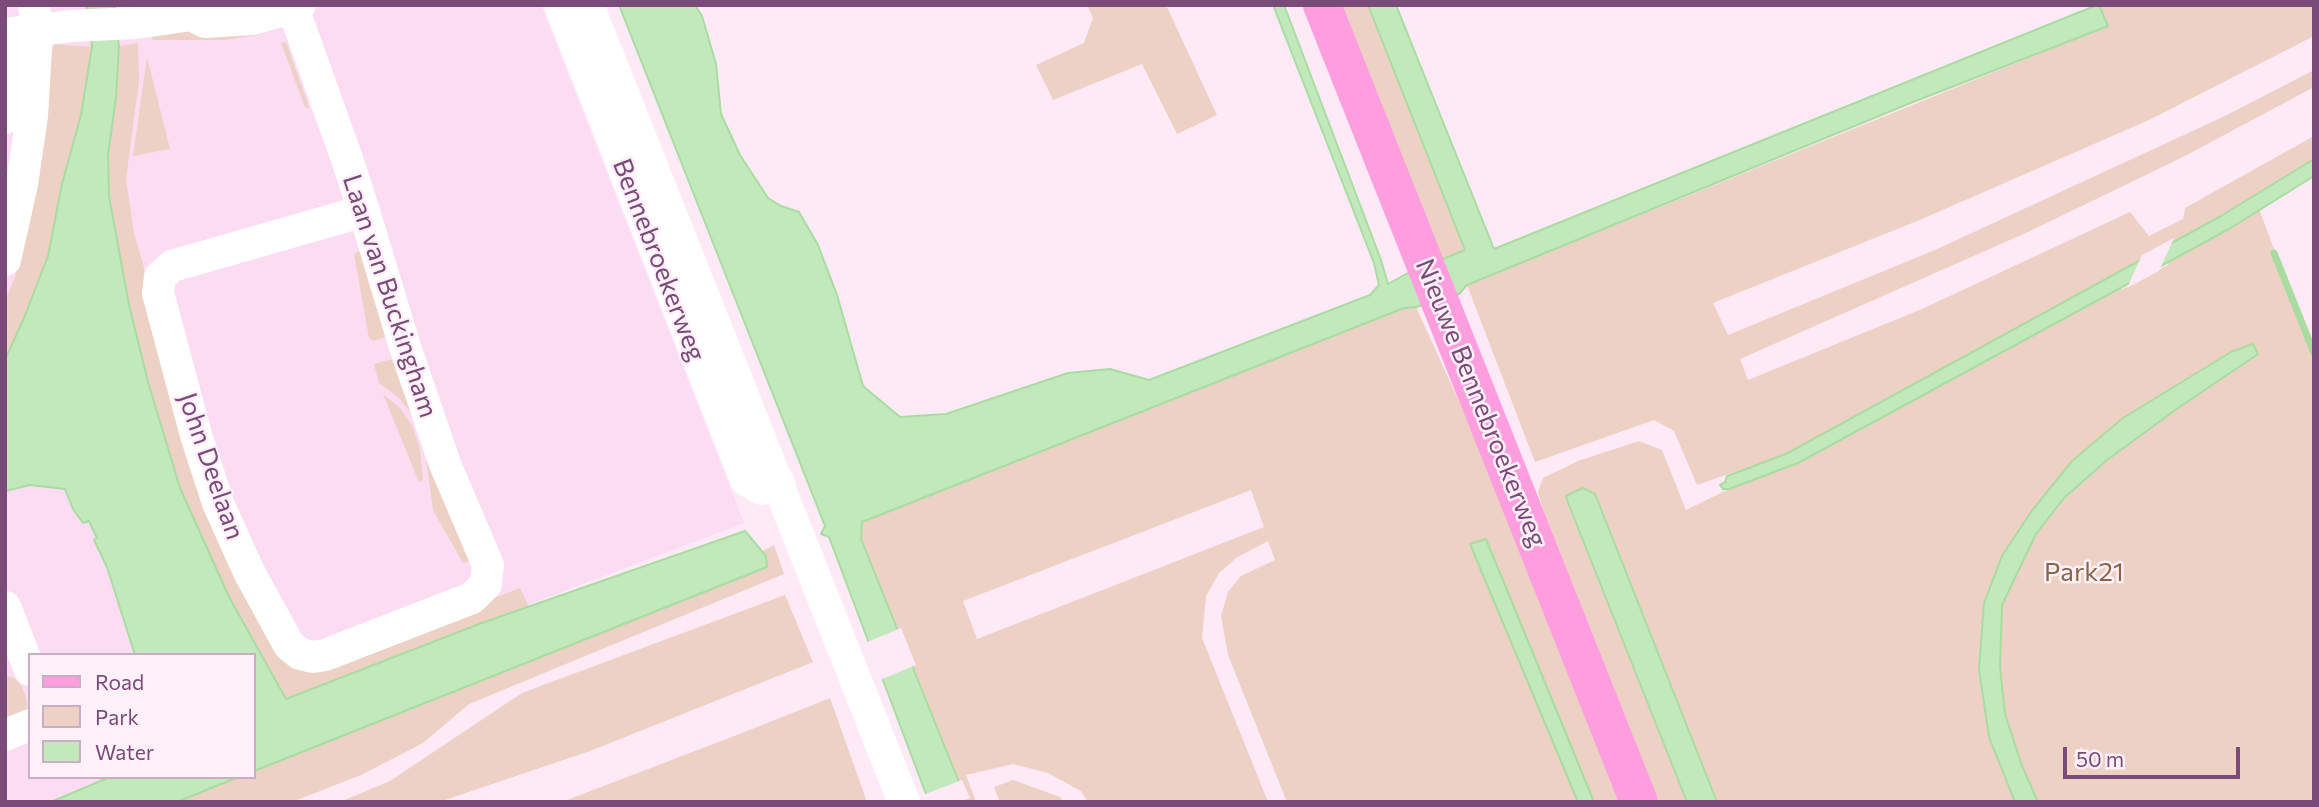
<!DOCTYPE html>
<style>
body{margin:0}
#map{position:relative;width:2319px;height:807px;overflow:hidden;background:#fee9f7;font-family:Commissioner,sans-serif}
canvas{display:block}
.frame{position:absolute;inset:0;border:7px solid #7a4a78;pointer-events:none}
.legend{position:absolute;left:28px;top:653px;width:228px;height:126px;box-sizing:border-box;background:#fff0fa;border:2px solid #caaec6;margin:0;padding:9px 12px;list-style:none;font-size:21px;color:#7a4a78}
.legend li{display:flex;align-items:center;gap:14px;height:35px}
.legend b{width:35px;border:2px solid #caaec6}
.scale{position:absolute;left:2063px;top:747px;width:177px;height:32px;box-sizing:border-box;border:4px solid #7a4a78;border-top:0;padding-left:9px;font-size:21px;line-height:24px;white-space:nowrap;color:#7a4a78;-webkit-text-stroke:5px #fff0fa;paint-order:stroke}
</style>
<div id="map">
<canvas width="2319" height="807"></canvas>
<div class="frame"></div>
<ul class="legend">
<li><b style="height:9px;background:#ff9edf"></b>Road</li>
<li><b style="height:19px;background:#edd1c5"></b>Park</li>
<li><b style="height:19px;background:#c2e9bb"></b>Water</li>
</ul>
<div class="scale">50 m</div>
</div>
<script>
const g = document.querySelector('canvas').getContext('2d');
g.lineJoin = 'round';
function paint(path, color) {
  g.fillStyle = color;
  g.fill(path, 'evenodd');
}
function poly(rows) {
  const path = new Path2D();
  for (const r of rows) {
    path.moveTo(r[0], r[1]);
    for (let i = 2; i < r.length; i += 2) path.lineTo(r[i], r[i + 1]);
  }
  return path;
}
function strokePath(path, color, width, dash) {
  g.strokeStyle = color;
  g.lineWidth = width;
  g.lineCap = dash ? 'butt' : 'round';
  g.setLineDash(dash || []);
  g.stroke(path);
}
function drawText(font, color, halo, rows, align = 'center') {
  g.font = font + ' Commissioner,sans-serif';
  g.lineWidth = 5;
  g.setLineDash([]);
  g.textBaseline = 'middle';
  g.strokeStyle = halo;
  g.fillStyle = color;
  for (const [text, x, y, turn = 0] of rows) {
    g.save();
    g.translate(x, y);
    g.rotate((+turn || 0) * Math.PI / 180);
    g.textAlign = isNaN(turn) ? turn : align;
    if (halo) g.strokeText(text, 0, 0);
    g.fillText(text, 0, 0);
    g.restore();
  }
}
const residential = poly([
 [5,5,541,5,744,523,530,604,254,721,254,655,30,655,30,777,122,777,64,802,5,802]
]);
const green = poly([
 [1087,5,1166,5,1217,115,1177,134,1142,64,1053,100,1036,65,1084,43,1093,18],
 [1341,5,1368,5,1465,250,1442,259],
 [2099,5,2314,5,2314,36,2149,120,1922,219,1713,303,1728,335,1935,250,2225,116,2314,70,2314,87,2183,157,2028,232,1740,359,1748,380,1922,309,2130,212,2149,236,2183,219,2185,208,2314,136,2314,159,2221,216,1786,454,1697,485,1674,431,1654,420,1535,462,1467,285,2108,26],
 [199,31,262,31,258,35,223,40,153,40,150,33],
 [286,42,309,107,308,109,305,107,281,43],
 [138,43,139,81,126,179,134,233,144,268,149,301,186,447,314,668,520,588,529,607,287,699,229,597,180,488,152,396,129,305,109,196,108,155,119,46],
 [55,44,92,47,81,115,62,184,48,256,24,319,5,360,5,300,15,278,44,124,46,56],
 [147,57,170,149,133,156],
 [2259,209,2314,357,2314,802,1717,802,1595,494,1583,489,1567,500,1687,802,1659,802,1544,512,1538,492,1543,478,1578,461,1639,441,1662,450,1686,510,1729,489,1834,444,2121,288,2121,290,2168,265,2169,261],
 [364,248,390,335,374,341,369,338,354,254],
 [1416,307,1493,476,1622,802,1594,802,1485,539,1470,545,1578,802,1287,802,1228,655,1221,616,1228,592,1241,576,1275,560,1268,541,1236,558,1219,573,1206,596,1202,638,1268,802,1088,802,1081,791,1048,773,1013,764,966,775,976,802,967,802,861,539,862,522,1404,308],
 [1251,490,1264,527,977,639,963,601],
 [396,358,474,558,467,562,463,563,433,510,424,444,410,412,398,397,379,383,374,364],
 [383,394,400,408,412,425,420,449,423,480,419,482],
 [774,545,784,574,469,704,423,743,361,775,292,802,177,802,238,777,254,777,254,771,767,567,766,556,763,551],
 [785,595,813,662,590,751,439,802,340,802,390,781,522,693],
 [5,675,14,678,21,685,26,697,28,712,5,728],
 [830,698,867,802,562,802,742,733],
 [1013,780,1060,797,1063,802,1000,802,994,787]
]);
const water = poly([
 [86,5,114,5,119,46,116,97,108,155,109,196,129,305,148,382,180,488,229,597,286,699,479,624,745,531,766,556,767,567,254,771,254,655,135,655,107,567,94,540,97,538,89,521,83,523,73,509,65,489,30,485,5,491,5,360,24,318,48,256,62,184,81,115,92,47,86,5],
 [619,5,695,5,702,16,716,64,721,114,740,155,768,198,781,206,799,212,818,245,837,295,863,386,900,417,946,414,1068,373,1110,369,1149,380,1370,295,1379,285,1374,263,1273,5,1284,5,1381,260,1388,284,1406,274,1465,250,1368,5,1396,5,1494,249,2097,5,2099,5,2108,26,1913,102,1467,285,1459,294,1416,307,1404,308,862,522,861,539,967,802,929,802,829,537,821,534,825,526,619,5],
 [2314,159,2314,176,2229,229,1798,463,1729,489,1723,489,1720,485,1725,482,1727,476,1786,454,2221,216,2314,159],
 [2253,344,2258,354,2178,408,2107,460,2064,498,2036,534,2002,605,2000,667,2005,714,2022,766,2038,802,2015,802,1989,737,1979,669,1984,603,2002,556,2031,512,2072,461,2123,418,2231,352,2253,344],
 [1583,488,1595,494,1717,802,1687,802,1567,500,1566,496,1583,488],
 [1486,539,1594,802,1578,802,1470,544,1486,539],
 [110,777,238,777,177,802,51,802,110,777]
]);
const pier = poly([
 [2174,238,2159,271,2127,288,2142,255],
 [901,628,916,665,880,680,865,643],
 [962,780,970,798,961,802,926,802,923,795]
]);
const stream = poly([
 [2274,253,2314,353]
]);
const minor = poly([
 [292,5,347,159,364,211,404,344,445,464,488,565,486,584,472,598,325,655,313,657,300,654,289,645,249,572,218,503,196,435,158,293,160,277,172,266,364,211],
 [560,5,746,480,762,489,779,482],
 [588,5,904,802],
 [5,33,7,66,5,118],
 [5,34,71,26,136,23,191,15,205,22,253,19,300,5],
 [5,260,22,184,32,116,37,32,34,5],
 [5,607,30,670],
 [5,735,30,725]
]);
const major = poly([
 [1322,5,1639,802]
]);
const streetNames = [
 ["Bennebroekerweg",659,260,69],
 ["Laan van Buckingham",390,296,72],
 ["Nieuwe Bennebroekerweg",1481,403,68],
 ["John Deelaan",211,466,71]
];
const parkNames = [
 ["Park21",2084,572]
];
paint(residential, '#fbdcf3');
paint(green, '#edd1c5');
paint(water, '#c2e9bb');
strokePath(water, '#a9dca1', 2);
paint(pier, '#fee9f7');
strokePath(stream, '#a9dca1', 7);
strokePath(minor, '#fff', 32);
strokePath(major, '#ff9edf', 38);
drawText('26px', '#7a4a78', '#fff0fa', streetNames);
drawText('26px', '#8d6346', '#fff0fa', parkNames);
</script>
